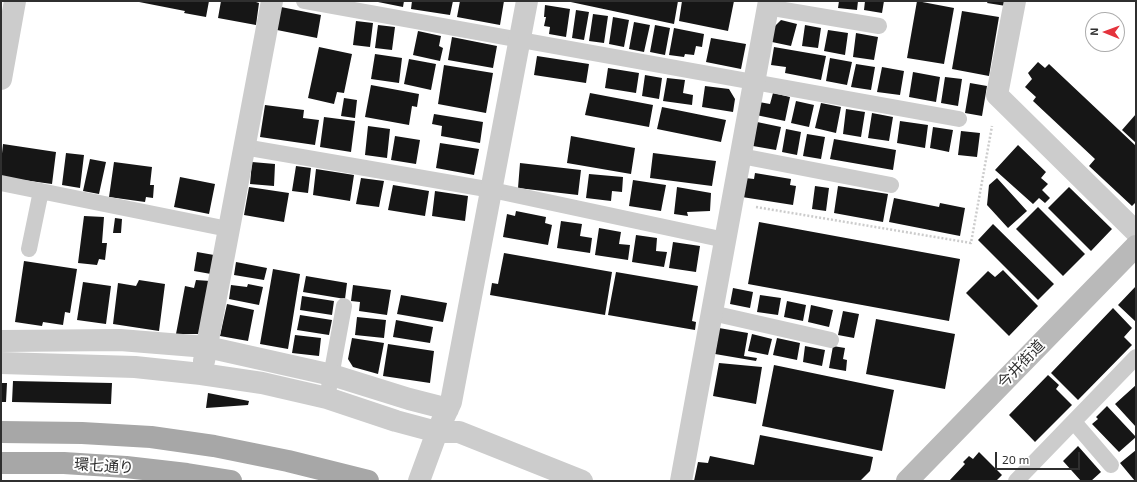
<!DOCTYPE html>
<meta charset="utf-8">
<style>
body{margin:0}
#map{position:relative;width:1137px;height:482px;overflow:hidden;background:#fff;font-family:"Exo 2",sans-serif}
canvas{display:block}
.frame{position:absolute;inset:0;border:2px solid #2f2f2f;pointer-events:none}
.north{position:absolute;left:1085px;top:12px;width:40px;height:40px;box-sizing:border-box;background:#fff;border:1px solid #acacac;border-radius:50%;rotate:271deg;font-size:11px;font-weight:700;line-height:16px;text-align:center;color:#2f2f2f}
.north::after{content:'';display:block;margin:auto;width:14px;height:18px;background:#e4333d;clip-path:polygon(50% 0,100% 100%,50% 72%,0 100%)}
.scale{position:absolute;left:995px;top:452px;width:85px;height:18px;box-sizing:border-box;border:2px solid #2f2f2f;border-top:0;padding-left:5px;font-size:12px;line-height:14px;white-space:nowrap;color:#2f2f2f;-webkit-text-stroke:3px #fff;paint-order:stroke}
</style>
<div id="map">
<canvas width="1137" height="482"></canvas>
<div class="frame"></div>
<div class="north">N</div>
<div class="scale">20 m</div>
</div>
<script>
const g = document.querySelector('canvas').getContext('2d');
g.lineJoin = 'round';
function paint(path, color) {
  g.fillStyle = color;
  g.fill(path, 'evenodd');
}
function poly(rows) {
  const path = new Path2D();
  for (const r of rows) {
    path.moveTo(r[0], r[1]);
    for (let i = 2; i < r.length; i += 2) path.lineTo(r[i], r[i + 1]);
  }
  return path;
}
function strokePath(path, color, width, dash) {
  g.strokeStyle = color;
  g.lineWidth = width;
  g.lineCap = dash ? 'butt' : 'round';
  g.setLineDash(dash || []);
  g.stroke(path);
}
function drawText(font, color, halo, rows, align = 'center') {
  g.font = font + ' "Exo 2","Noto Sans JP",sans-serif';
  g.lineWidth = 4;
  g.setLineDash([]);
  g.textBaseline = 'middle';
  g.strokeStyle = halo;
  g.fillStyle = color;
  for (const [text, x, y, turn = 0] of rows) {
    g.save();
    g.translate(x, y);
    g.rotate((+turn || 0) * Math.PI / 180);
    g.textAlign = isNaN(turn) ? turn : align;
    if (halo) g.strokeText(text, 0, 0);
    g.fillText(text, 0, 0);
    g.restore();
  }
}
const building = poly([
 [134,1,209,1,206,17,184,13,185,11],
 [221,1,257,1,256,2,259,3,256,25,218,18],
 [373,1,404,1,403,7],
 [412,1,453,1,450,15,411,9],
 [460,1,504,1,500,25,457,17],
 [566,1,678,1,674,24],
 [682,1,734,1,728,31,679,21],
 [839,1,858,1,857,10,838,8],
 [865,1,884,1,882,13,864,10],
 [917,1,954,8,944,64,907,58],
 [988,1,1007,1,1006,6,987,3],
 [545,5,570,9,566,37,549,34,550,27,544,26,546,17,544,17],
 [281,7,321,15,317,38,277,30],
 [576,10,589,12,584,40,572,38],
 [962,11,999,17,989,76,952,69],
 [593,14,608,16,604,43,589,41],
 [613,17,629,20,624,47,609,44],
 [781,20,797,24,791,46,772,42,773,28],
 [356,21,373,23,370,47,353,45],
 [634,22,650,25,644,52,629,49],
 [378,25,395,27,392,50,375,48],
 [655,25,670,28,665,55,650,52],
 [805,25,821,28,818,48,802,46],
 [674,28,704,34,702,47,696,46,694,55,685,54,684,57,669,55],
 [828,30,848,33,845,55,824,51],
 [418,31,441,36,439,46,443,48,440,61,413,55],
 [856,33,878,37,874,60,853,57],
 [452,37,497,46,493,68,448,60],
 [711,38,746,44,741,69,706,62],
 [319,47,352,54,344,93,337,92,334,104,308,98],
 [774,47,826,56,821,80,785,73,786,67,771,65],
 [375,54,402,58,399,83,371,79],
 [537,56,589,64,586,83,534,75],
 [830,58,852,62,847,85,826,81],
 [409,59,436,64,431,90,404,84],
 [1038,62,1045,68,1049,64,1136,146,1136,202,1132,206,1089,166,1095,159,1033,101,1036,97,1025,87,1032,79,1028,73],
 [856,64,875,67,871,90,851,87],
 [444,65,493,73,486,113,438,104],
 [882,67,904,71,900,95,877,92],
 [608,68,639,73,636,93,605,88],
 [913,72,940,77,936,102,909,97],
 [645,75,662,78,659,99,642,96],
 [945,77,962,79,958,106,941,103],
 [667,78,685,80,683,93,693,95,692,105,663,101],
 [970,83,987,86,982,116,965,113],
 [371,85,419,94,417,107,412,106,409,125,365,117],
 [705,86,729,89,735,99,733,112,702,107],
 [590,93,653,105,649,127,585,115],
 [773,93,790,97,785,121,756,115,759,102,770,104],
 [344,98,357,100,355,118,341,116],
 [796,101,814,105,809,127,791,123],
 [821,103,841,107,836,133,815,128],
 [265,105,304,110,303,118,319,120,315,145,260,137],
 [662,107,726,120,721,142,657,129],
 [846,109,865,112,861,137,843,134],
 [872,113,893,117,889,141,868,138],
 [434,114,483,122,480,143,441,136,442,126,432,124],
 [1136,114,1136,143,1122,130],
 [324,117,355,121,351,152,320,147],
 [900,121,928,125,925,148,897,143],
 [757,122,781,127,776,150,753,146],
 [368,126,390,129,387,158,365,155],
 [933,127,953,130,949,152,930,148],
 [786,129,801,132,797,155,782,152],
 [961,131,980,133,977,157,958,155],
 [807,134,825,137,821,159,803,156],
 [395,136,420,140,416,164,391,160],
 [571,136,635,148,631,174,567,163],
 [834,139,896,150,893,170,830,159],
 [440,143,479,149,474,175,436,168],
 [3,144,56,152,52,184,1,177,1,163],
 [1018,145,1046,172,1041,178,1048,184,1042,190,1050,198,1045,203,1039,198,1033,204,995,170],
 [66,153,84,155,80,188,62,185],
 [653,153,716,161,712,186,650,178],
 [90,159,106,162,99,194,83,191],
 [114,162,152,167,150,185,154,185,153,198,146,197,145,202,109,197],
 [252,162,275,164,274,186,250,184],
 [520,163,581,170,578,195,518,188],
 [296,166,311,168,308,193,292,191],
 [316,169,354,175,350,201,313,195],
 [755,173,791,179,790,185,796,186,793,205,742,197,745,178,754,179],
 [589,174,623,177,622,192,612,191,611,201,586,198],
 [180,177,215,184,209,214,174,207],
 [361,178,384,181,379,207,356,204],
 [997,178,1027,211,1008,228,987,205,989,185],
 [633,180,666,185,661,211,629,206],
 [393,185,429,191,425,216,388,210],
 [815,186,829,188,826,211,812,209],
 [838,186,888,194,883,222,834,213],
 [249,187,289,193,284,222,244,215],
 [677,187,711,193,710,211,687,212,688,216,674,214],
 [1069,187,1112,229,1091,251,1048,208],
 [435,191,468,196,465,221,432,216],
 [894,198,939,207,940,203,965,208,960,236,889,222],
 [1038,207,1085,254,1063,276,1016,229],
 [516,211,546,217,545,223,552,225,548,245,503,237,507,214,515,216],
 [84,216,104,217,102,243,107,243,105,260,99,259,97,265,78,263],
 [115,218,122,219,121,233,113,233],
 [561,221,582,224,580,236,592,238,590,253,557,248],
 [759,222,960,259,949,321,748,284],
 [993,224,1054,284,1038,300,978,240],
 [599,228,621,232,619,244,630,245,628,260,595,255],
 [636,235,657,238,656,251,667,252,664,267,632,262],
 [673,242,700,246,696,272,669,268],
 [197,252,214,255,211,274,194,271],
 [504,253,612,272,605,315,490,295,492,283,498,284],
 [24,261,77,269,70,313,65,312,63,325,43,322,42,326,15,322],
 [236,262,267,268,264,280,234,275],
 [273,269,300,274,288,349,260,344],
 [1003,270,1038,306,1009,336,966,293,988,271,995,277],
 [616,272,698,286,692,321,696,322,695,330,608,315],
 [306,276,347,283,345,299,303,292],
 [139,280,165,284,159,331,113,324,118,283,136,286],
 [196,280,210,281,200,334,176,334,185,286,194,288],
 [83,282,111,286,106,324,77,320],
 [248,284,263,287,259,305,229,299,231,285,247,287],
 [353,285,391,290,387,315,359,311,360,302,351,301],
 [1136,286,1136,322,1118,305],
 [733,288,753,292,750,308,730,304],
 [401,295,447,303,443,322,397,314],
 [760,295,781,298,778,315,757,312],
 [302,296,334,301,332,315,300,310],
 [787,301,806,305,803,321,784,317],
 [227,304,254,310,248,341,220,336],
 [811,305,833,310,829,327,808,322],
 [1113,308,1132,328,1124,337,1132,345,1078,400,1051,373],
 [843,311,859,314,854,338,838,335],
 [300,315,332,320,329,335,297,330],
 [357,317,386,320,384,338,355,335],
 [876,319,955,334,945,389,866,374],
 [396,320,433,327,430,343,393,337],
 [719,328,748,333,744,356,757,358,756,361,715,354],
 [752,334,772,339,768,355,748,351],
 [295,335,321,338,319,356,292,353],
 [352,338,384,343,378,374,353,367,348,359],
 [777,338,800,343,797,360,773,355],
 [388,344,434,351,430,383,383,376],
 [805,346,825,350,822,366,803,362],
 [833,346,845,348,843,359,847,360,846,371,829,368],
 [719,363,762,367,756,404,713,396],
 [774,365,894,390,882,451,762,426],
 [1048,375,1059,385,1056,389,1072,405,1035,442,1009,415],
 [13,381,112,383,111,404,12,402],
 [1,383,7,383,6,402,1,402],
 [1136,385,1136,427,1115,404],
 [208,393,249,401,248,405,206,408],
 [1107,406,1136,437,1119,452,1092,424,1098,419,1096,417],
 [760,435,873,457,870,471,860,481,694,481,698,462,708,463,710,456,754,465],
 [1078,446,1101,472,1091,481,1081,481,1063,461],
 [1136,450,1136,481,1135,481,1120,463],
 [979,452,1002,475,996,481,949,481,965,464,963,462,969,456,973,459]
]);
const path = poly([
 [756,207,971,243,992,126]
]);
const lane = poly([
 [304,1,959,119],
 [767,7,879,26],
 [244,147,492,190,725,240],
 [741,156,891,185],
 [1,183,228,229],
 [29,249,41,191],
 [712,313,831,340],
 [327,398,344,306],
 [1074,422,1111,465],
 [1016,481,1136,357]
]);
const street = poly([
 [1015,1,997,95,1136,232],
 [1,79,15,1],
 [1,341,120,340,207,347,332,375,409,399,448,409],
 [204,361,272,1],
 [1,363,135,367,201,374,262,383,327,398,396,421,437,432,459,432,582,481],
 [419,481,437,432,451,402,527,1],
 [681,481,769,1]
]);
const secondary = poly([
 [907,481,1136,246]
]);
const primary = poly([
 [1,432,82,433,151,437,214,446,288,461,368,481],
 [1,463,64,463,126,467,187,474,231,481]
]);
const streetNames = [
 ["今井街道",1021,364,-46],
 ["環七通り",104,466,4]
];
paint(building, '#161616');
strokePath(path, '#ccc', 2.5, [2, 2]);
strokePath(lane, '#ccc', 16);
strokePath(street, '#ccc', 22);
strokePath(secondary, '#b9b9b9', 22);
strokePath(primary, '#a7a7a7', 22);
drawText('15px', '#2f2f2f', '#fff', streetNames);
</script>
